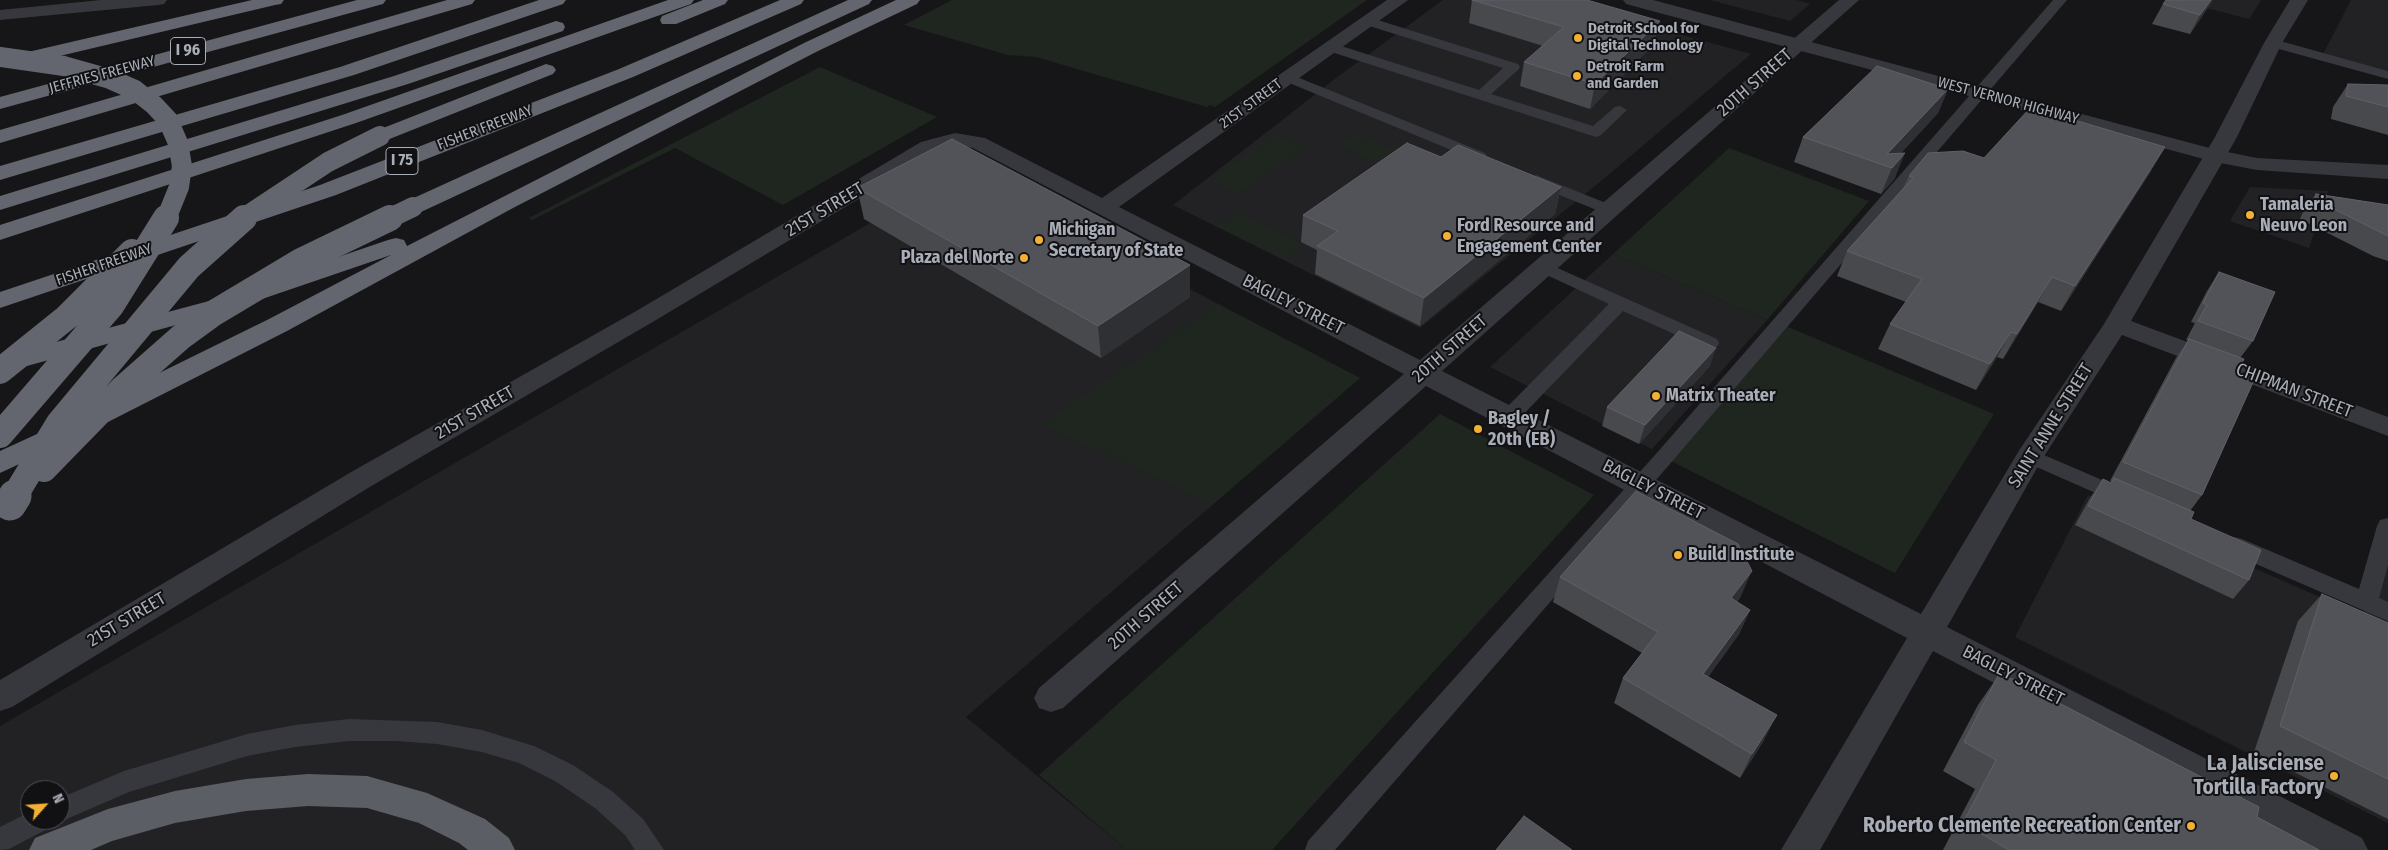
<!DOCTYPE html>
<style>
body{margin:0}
#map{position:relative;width:2388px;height:850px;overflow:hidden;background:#161618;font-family:"Fira Sans Condensed",sans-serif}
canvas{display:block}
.north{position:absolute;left:20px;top:780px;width:50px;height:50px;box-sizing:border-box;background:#111113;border:1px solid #4d4f55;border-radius:50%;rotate:64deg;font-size:14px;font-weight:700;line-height:20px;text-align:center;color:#a8adb8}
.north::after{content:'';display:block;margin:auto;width:18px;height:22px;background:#f2b134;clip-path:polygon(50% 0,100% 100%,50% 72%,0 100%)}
</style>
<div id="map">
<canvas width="2388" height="850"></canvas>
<div class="north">N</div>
</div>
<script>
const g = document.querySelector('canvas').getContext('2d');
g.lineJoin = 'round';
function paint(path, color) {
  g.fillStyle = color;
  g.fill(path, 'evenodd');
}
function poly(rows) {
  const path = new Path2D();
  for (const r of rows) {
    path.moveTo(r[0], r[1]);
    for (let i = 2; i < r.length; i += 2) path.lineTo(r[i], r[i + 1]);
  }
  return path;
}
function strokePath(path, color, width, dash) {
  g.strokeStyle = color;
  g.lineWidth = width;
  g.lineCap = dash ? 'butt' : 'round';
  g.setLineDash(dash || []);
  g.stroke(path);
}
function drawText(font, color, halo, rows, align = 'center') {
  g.font = font + ' "Fira Sans Condensed",sans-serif';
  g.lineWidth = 4;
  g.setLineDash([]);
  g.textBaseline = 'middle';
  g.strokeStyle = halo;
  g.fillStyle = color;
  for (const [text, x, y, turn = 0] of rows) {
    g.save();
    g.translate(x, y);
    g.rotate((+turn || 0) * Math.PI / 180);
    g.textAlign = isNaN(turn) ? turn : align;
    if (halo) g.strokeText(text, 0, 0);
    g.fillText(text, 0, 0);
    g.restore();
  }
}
const built = poly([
 [1443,0,1555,0,1751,54,1600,182,1420,328,1173,205,1340,75],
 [1710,0,1797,0,1810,4,1790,21],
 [2175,0,2261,0,2249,19],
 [2351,0,2388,0,2388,71,2323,54],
 [962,170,1360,378,966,717,1127,850,0,850,0,726],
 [30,790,60,790,60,820,30,820],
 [2250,187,2328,191,2309,248,2230,221],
 [1613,254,1767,320,1652,449,1490,367],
 [2088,495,2363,616,2388,526,2388,823,2015,637]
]);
const green = poly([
 [952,0,1367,0,1215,107,1210,105,1207,107,1036,57,1008,55,904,25],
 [820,67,937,117,783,205,675,148,532,220,529,218],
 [1275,134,1308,148,1237,194,1211,181],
 [1356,134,1421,160,1404,173,1338,146],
 [1729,148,1869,201,1767,320,1613,254],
 [1237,212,1302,244,1282,258,1217,226],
 [1218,304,1360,378,1213,504,1041,424],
 [1786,326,1994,414,1895,573,1671,461],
 [1440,414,1594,495,1272,850,1127,850,1039,775]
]);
const service = poly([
 [2053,0,2067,0,1669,465,1335,850,1305,850,1308,841,1655,455,2053,0],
 [1368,17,1518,64,1520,67,1518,70,1491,94,1593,126,1615,107,1620,106,1627,110,1601,135,1596,137,1325,50,1323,47,1325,44,1335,44,1479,90,1503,68,1363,24,1361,21,1368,17],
 [2273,39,2388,71,2388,79,2268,46,2266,43,2268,40,2273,39],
 [1287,73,1485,153,1487,156,1485,159,1473,159,1282,80,1280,77,1282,74,1287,73],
 [1536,175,1616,207,1618,210,1616,213,1610,215,1604,213,1530,183,1528,180,1536,175],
 [1544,262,1717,339,1719,343,1717,347,1710,349,1703,347,1623,311,1517,421,1510,423,1503,421,1500,416,1503,411,1609,304,1538,271,1535,267,1538,263,1544,262],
 [2030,449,2130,492,2134,497,2130,502,2123,505,2116,502,2023,461,2020,456,2023,451,2030,449],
 [2388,518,2388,565,2379,598,2388,602,2388,621,2226,551,2223,545,2226,539,2234,537,2242,539,2359,589,2377,526,2380,520,2388,518],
 [349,719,437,722,482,730,534,746,573,765,613,792,643,819,664,850,635,850,625,835,595,808,555,781,519,763,482,752,437,744,396,741,349,741,295,747,247,756,129,792,69,818,60,822,55,820,60,820,60,798,124,771,247,734,295,725,349,719],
 [30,812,30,820,53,820,49,828,9,849,0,850,0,827,30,812]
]);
const minor = poly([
 [1387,0,1408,0,1119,207,1420,360,1839,0,1859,0,1442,371,1921,614,2020,449,2104,324,2215,137,2264,43,2290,0,2308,0,2282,43,2237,137,2131,321,2388,417,2388,436,2122,335,2041,461,1947,627,2362,838,2368,850,2313,850,1933,651,1820,850,1781,850,1907,638,1426,386,1063,708,1051,712,1039,708,1034,698,1039,688,1404,374,973,148,956,145,937,152,656,320,373,485,12,707,0,711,0,680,353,471,638,310,921,142,955,133,985,138,1102,198,1387,0]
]);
const tertiary = poly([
 [101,0,167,0,164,4,158,5,0,20,0,10,101,0],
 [1623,0,1653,0,2217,150,2257,158,2388,165,2388,179,2257,170,2215,162,1626,4,1623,0]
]);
const trunk = poly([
 [308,774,367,776,427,793,485,819,509,838,515,850,468,850,459,843,419,823,367,808,308,806,246,811,175,823,112,841,91,850,29,850,35,838,108,809,175,791,246,779,308,774]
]);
const motorway = poly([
 [252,0,284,0,281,4,275,5,9,68,0,63,2,58,252,0],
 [357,0,386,0,383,4,0,109,0,97,357,0],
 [447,0,475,0,472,4,0,143,0,130,447,0],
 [539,0,566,0,563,4,354,75,0,180,0,166,340,67,539,0],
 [668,0,694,0,691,4,356,123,0,240,0,225,342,115,668,0],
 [703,0,728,0,725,4,676,24,662,24,660,20,662,16,703,0],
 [780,0,804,0,801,4,633,77,336,195,0,308,0,292,320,185,619,69,780,0],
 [848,0,872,0,869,4,421,212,413,214,405,212,402,207,405,202,848,0],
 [896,0,920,0,917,4,818,51,513,208,287,331,108,422,98,424,88,422,84,415,88,408,269,319,391,255,227,311,5,372,0,371,0,357,209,301,388,240,396,238,404,240,407,246,804,43,896,0],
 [556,21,563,23,565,27,563,31,408,84,0,210,0,196,394,76,556,21],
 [546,64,553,66,556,70,553,74,387,140,380,142,373,140,369,136,373,132,546,64],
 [61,423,71,426,75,433,71,440,0,473,0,451,61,423]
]);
const motorwayBridgeFar2 = poly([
 [0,57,64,66,110,79,135,90,154,105,168,120,178,143,182,166,179,187,166,219],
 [242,219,328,162,380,136],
 [388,219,413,207]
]);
const motorwayBridgeFar1 = poly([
 [0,371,67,317,132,252],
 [0,435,111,306,166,218],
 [44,469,122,389,181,337,214,313,301,261,390,218],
 [14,497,59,423,189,267,244,218]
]);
const motorwayBridge = poly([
 [10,504,15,496]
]);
const wall = poly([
 [1472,0,1660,21,1654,44,1590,109,1520,86,1524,62,1543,46,1469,23],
 [2213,0,2190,34,2152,24,2163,4],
 [2348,84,2388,85,2388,135,2331,119,2333,107],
 [1948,89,1938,113,1901,153,1895,178,1881,194,1794,162,1803,137],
 [1441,157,1561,187,1555,214,1420,326,1315,274,1317,250,1301,242,1303,215],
 [1984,158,2151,171,2061,311,2038,302,2003,359,1997,357,1976,390,1878,349,1890,324,1906,302,1837,276,1847,251,1903,188,1909,176],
 [857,188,1190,265,1190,297,1101,358,864,219],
 [2316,194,2388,205,2388,261,2373,256,2300,219,2302,214],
 [2219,272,2253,341,2240,358,2238,372,2202,495,2190,511,2191,519,2249,580,2233,599,2075,525,2090,498,2103,479,2111,483,2112,482,2110,481,2176,358,2188,340,2186,340,2195,323,2191,322,2207,291],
 [1710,366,1639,444,1602,426,1607,407],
 [1560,577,1741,596,1737,602,1750,610,1739,634,1708,677,1764,740,1740,778,1614,703,1623,678,1642,653,1553,602],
 [2322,594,2388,623,2388,819,2254,752,2298,621],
 [1998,676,2257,817,2319,850,1943,850,1975,789,1943,771,1978,705]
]);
const shadedWall = poly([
 [2211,0,2213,0,2190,34,2200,15],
 [1660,21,1654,44,1590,109,1595,84],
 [1948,89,1938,113,1888,167,1887,154],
 [2165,147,2151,171,2061,311,2075,286],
 [1905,153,1895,178,1881,194,1892,168],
 [1561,187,1555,214,1420,326,1424,298],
 [1190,265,1190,297,1101,358,1098,326],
 [2052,277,2038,302,2003,359,2017,334],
 [2011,332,1997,357,1976,390,1990,364],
 [1716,348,1710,366,1639,444,1645,425],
 [1752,571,1741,596,1720,623,1731,598],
 [1750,610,1739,634,1693,698,1703,674],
 [1777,715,1764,740,1740,778,1752,754]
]);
const building = poly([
 [1472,0,1587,0,1660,21,1595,84,1524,62,1564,27,1472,0],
 [2166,0,2211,0,2200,15,2163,4,2166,0],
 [1877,66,1948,89,1887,154,1905,153,1892,168,1803,137,1877,66],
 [2348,84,2388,85,2388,107,2346,96,2348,84],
 [2031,107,2165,147,2075,286,2052,277,2017,334,2011,332,1990,364,1890,324,1922,279,1847,251,1913,178,1909,176,1928,153,1963,151,1984,158,2031,107],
 [952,139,1190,265,1098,326,857,188,952,139],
 [1407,143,1441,157,1458,145,1561,187,1424,298,1317,246,1338,231,1303,215,1407,143],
 [2316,194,2388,205,2388,236,2314,199,2316,194],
 [2219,272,2275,292,2253,341,2198,321,2207,305,2203,303,2219,272],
 [1679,331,1716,348,1645,425,1607,407,1679,331],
 [2189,339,2244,359,2238,372,2255,378,2202,495,2123,462,2189,339],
 [2114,478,2194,512,2191,519,2261,550,2249,580,2088,506,2103,479,2111,483,2114,478],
 [1636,491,1738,544,1752,571,1731,598,1750,610,1703,674,1777,715,1752,754,1623,678,1658,632,1560,577,1636,491],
 [2322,594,2388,623,2388,779,2280,726,2322,594],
 [1998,676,2013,679,2259,807,2257,817,2319,850,2009,850,1963,823,1996,760,1964,742,1998,676],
 [1524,816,1572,850,1496,850,1524,816]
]);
const markers = [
 [1578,38,5,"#f2b134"],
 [1577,76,5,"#f2b134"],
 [2250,215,5,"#f2b134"],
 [1447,236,5,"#f2b134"],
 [1039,240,5,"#f2b134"],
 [1024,258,5,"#f2b134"],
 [1656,396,5,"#f2b134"],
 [1478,429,5,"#f2b134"],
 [1678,555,5,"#f2b134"],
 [2334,776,5,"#f2b134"],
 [2191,826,5,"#f2b134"]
];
const farPoinames = [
 ["Detroit School for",1588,29],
 ["Digital Technology",1588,46],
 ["Detroit Farm",1587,67],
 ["and Garden",1587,84]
];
const farStreetnames = [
 ["JEFFRIES FREEWAY",102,75,-15],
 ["WEST VERNOR HIGHWAY",2008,101,15],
 ["21ST STREET",1251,104,-36],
 ["FISHER FREEWAY",485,128,-21],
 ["FISHER FREEWAY",104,265,-19]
];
const shields = [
 [188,51,35],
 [402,161,32]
];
const shieldNames = [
 ["I 96",188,51],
 ["I 75",402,161]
];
const streetNames = [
 ["20TH STREET",1755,83,-41],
 ["21ST STREET",825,210,-31],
 ["BAGLEY STREET",1293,305,27],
 ["20TH STREET",1450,349,-41],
 ["CHIPMAN STREET",2294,391,21],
 ["21ST STREET",475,413,-30],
 ["SAINT ANNE STREET",2051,426,-58],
 ["BAGLEY STREET",1653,490,27],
 ["20TH STREET",1146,616,-41],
 ["21ST STREET",127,620,-31],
 ["BAGLEY STREET",2013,676,27]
];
const poiNames = [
 ["Tamaleria",2260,205],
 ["Neuvo Leon",2260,226],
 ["Ford Resource and",1457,226],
 ["Engagement Center",1457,247],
 ["Michigan",1049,230],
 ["Secretary of State",1049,251],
 ["Plaza del Norte",1014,258,"right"],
 ["Matrix Theater",1666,396],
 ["Bagley /",1488,419],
 ["20th (EB)",1488,440],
 ["Build Institute",1688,555]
];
const nearPoinames = [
 ["La Jalisciense",2324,764],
 ["Tortilla Factory",2324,788],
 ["Roberto Clemente Recreation Center",2181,826]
];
paint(built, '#222225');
paint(green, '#1e261f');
paint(service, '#37383d');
paint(minor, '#37383d');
paint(tertiary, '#37383d');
paint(trunk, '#5b5e65');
paint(motorway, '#63666e');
strokePath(motorwayBridgeFar2, '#63666e', 20);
strokePath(motorwayBridgeFar1, '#63666e', 26);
strokePath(motorwayBridge, '#63666e', 33);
paint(wall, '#47494d');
paint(shadedWall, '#2f3033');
paint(building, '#525359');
strokePath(building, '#5f6168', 1);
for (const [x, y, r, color] of markers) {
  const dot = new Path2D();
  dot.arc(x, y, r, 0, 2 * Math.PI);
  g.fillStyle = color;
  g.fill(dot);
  strokePath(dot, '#111113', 2);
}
drawText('bold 15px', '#a8adb8', '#111113', farPoinames, 'left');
drawText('15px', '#a8adb8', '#111113', farStreetnames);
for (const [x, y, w] of shields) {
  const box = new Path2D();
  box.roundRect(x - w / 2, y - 13.5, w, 27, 4);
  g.fillStyle = '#111113';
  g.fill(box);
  strokePath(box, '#a8adb8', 1);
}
drawText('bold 16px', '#a8adb8', null, shieldNames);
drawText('18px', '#a8adb8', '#111113', streetNames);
drawText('bold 18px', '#a8adb8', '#111113', poiNames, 'left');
drawText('bold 21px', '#a8adb8', '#111113', nearPoinames, 'right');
</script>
